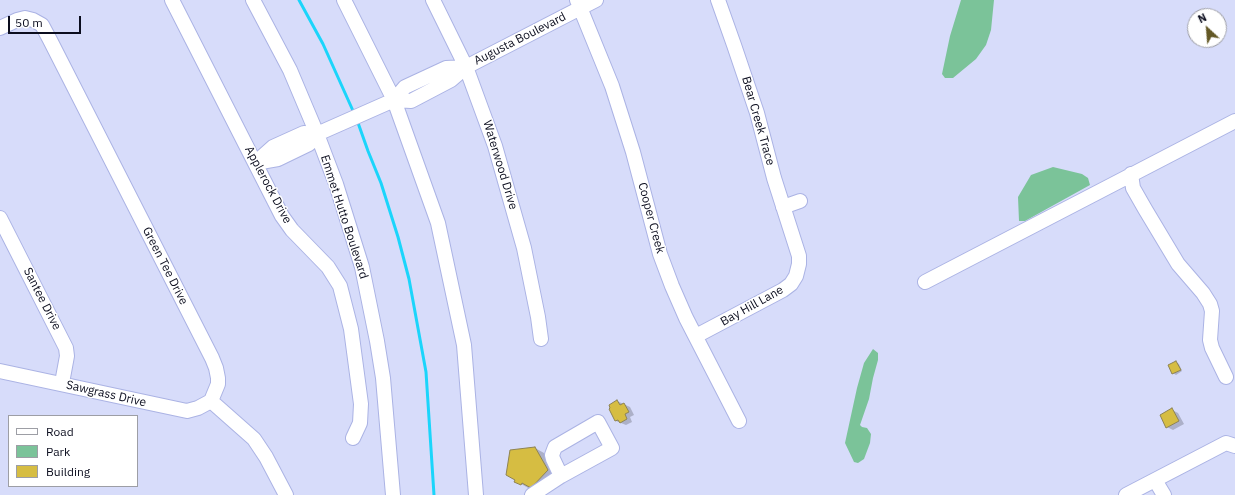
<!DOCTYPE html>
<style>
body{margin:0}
#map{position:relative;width:1235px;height:495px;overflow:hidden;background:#d7dcfa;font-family:"IBM Plex Sans",sans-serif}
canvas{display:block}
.legend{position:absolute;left:8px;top:415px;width:130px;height:72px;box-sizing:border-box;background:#fff;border:1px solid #9d9ea5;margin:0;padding:5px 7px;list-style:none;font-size:12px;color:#0b0d1e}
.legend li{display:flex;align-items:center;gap:8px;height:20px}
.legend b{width:20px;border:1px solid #9d9ea5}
.north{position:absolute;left:1187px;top:8px;width:40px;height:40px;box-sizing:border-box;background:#fff;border:1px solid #9d9ea5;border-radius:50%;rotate:334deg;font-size:11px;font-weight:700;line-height:16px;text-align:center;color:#0b0d1e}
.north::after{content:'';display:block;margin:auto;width:14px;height:18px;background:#635825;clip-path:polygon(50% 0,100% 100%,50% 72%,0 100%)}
.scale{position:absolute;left:8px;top:16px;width:73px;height:18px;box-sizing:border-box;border:2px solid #0b0d1e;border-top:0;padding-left:5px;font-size:12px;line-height:14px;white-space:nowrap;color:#0b0d1e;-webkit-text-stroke:3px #fff;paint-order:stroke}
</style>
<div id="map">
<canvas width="1235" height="495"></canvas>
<ul class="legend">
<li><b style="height:5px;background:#fff"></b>Road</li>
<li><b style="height:11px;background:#7bc399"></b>Park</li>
<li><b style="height:11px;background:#d6bd42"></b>Building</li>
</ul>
<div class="north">N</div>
<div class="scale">50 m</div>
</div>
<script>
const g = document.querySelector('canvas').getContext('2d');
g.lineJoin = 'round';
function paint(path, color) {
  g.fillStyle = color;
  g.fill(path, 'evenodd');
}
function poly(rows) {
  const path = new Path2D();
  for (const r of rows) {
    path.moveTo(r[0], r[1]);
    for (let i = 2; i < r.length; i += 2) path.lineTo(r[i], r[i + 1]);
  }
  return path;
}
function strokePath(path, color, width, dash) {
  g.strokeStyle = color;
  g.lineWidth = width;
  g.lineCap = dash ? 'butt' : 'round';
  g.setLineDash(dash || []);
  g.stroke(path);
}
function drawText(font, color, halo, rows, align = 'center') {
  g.font = font + ' "IBM Plex Sans",sans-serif';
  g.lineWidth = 3;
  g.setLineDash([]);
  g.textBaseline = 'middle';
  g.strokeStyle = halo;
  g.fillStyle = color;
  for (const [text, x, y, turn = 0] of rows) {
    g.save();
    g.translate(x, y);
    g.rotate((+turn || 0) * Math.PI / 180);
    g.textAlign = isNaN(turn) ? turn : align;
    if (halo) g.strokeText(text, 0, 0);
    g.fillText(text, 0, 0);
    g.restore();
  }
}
const green = poly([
 [961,0,994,0,991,30,986,45,976,59,953,78,945,78,942,74,950,36],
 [1053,167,1082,174,1088,178,1090,185,1025,221,1019,221,1018,197,1031,175],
 [873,349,878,353,878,360,873,378,869,399,860,425,862,427,867,428,871,434,870,443,864,459,858,463,854,462,845,443,857,388,864,363]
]);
const shadow = poly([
 [1176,362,1179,364,1182,371,1176,375,1173,373],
 [617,401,630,407,634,415,630,417,632,422,626,425,616,421],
 [1172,410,1178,413,1184,424,1173,430,1167,427],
 [535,448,544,453,556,475,530,489,516,481]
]);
const stream = poly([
 [299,0,323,44,354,113],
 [357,120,368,151,381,183,398,237,409,279,426,372,434,495]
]);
const building = poly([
 [1176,361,1181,370,1172,374,1168,365,1176,361],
 [617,400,620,405,624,403,629,412,625,414,627,419,620,423,618,420,615,421,609,409,610,408,609,405,617,400],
 [1172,408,1179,421,1166,428,1160,415,1172,408],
 [535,447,548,470,531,488,522,483,521,485,514,482,515,480,506,475,510,450,535,447]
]);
const minor = poly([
 [172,0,282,216,292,230,328,267,340,286,351,329,361,404,360,423,353,438],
 [253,0,290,70,317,134,336,184,362,267,377,341,383,378,393,495],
 [344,0,394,100,438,223,464,345,476,495],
 [433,0,466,67,495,146,524,248,538,317,541,339],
 [577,0,612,86,633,152,660,254,672,286,686,318,739,421],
 [0,28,17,20,25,18,33,20,42,25,50,40,212,358,216,368,218,378,218,384,211,401],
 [394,100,411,101,451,80,466,67,596,0],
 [255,163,273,147,304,133,317,134,394,100,405,87,446,68,466,67],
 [255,163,278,159,309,144,317,134],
 [1131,174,1133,188,1145,209,1178,264,1203,293,1210,304,1212,311,1210,340,1212,348,1226,377],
 [783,207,800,201],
 [0,218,66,348,67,356,62,383],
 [925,282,1235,121],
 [696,336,783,290,791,284,796,276,799,264,799,256,774,178,757,113,734,45,718,0],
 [0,371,187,411,198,408,211,401],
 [211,401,254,439,266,457,286,495],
 [1155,480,1164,495],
 [532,495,561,476,612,448,598,422,555,447,552,455,553,459,561,476],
 [1126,495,1226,443,1235,446]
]);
const streetNames = [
 ["Augusta Boulevard",520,39,-27],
 ["Bear Creek Trace",758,121,74],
 ["Waterwood Drive",500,165,73],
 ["Applerock Drive",268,185,62],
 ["Emmet Hutto Boulevard",344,217,72],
 ["Cooper Creek",651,218,75],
 ["Green Tee Drive",165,266,63],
 ["Santee Drive",42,299,63],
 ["Bay Hill Lane",752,306,-29],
 ["Sawgrass Drive",106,394,13]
];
paint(green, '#7bc399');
paint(shadow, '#0003');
strokePath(stream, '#1bd5fb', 3);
paint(building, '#d6bd42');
strokePath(building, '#8e8352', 1);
strokePath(minor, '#abb3e4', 16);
strokePath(minor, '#fff', 14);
drawText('12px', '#0b0d1e', '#fff', streetNames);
</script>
